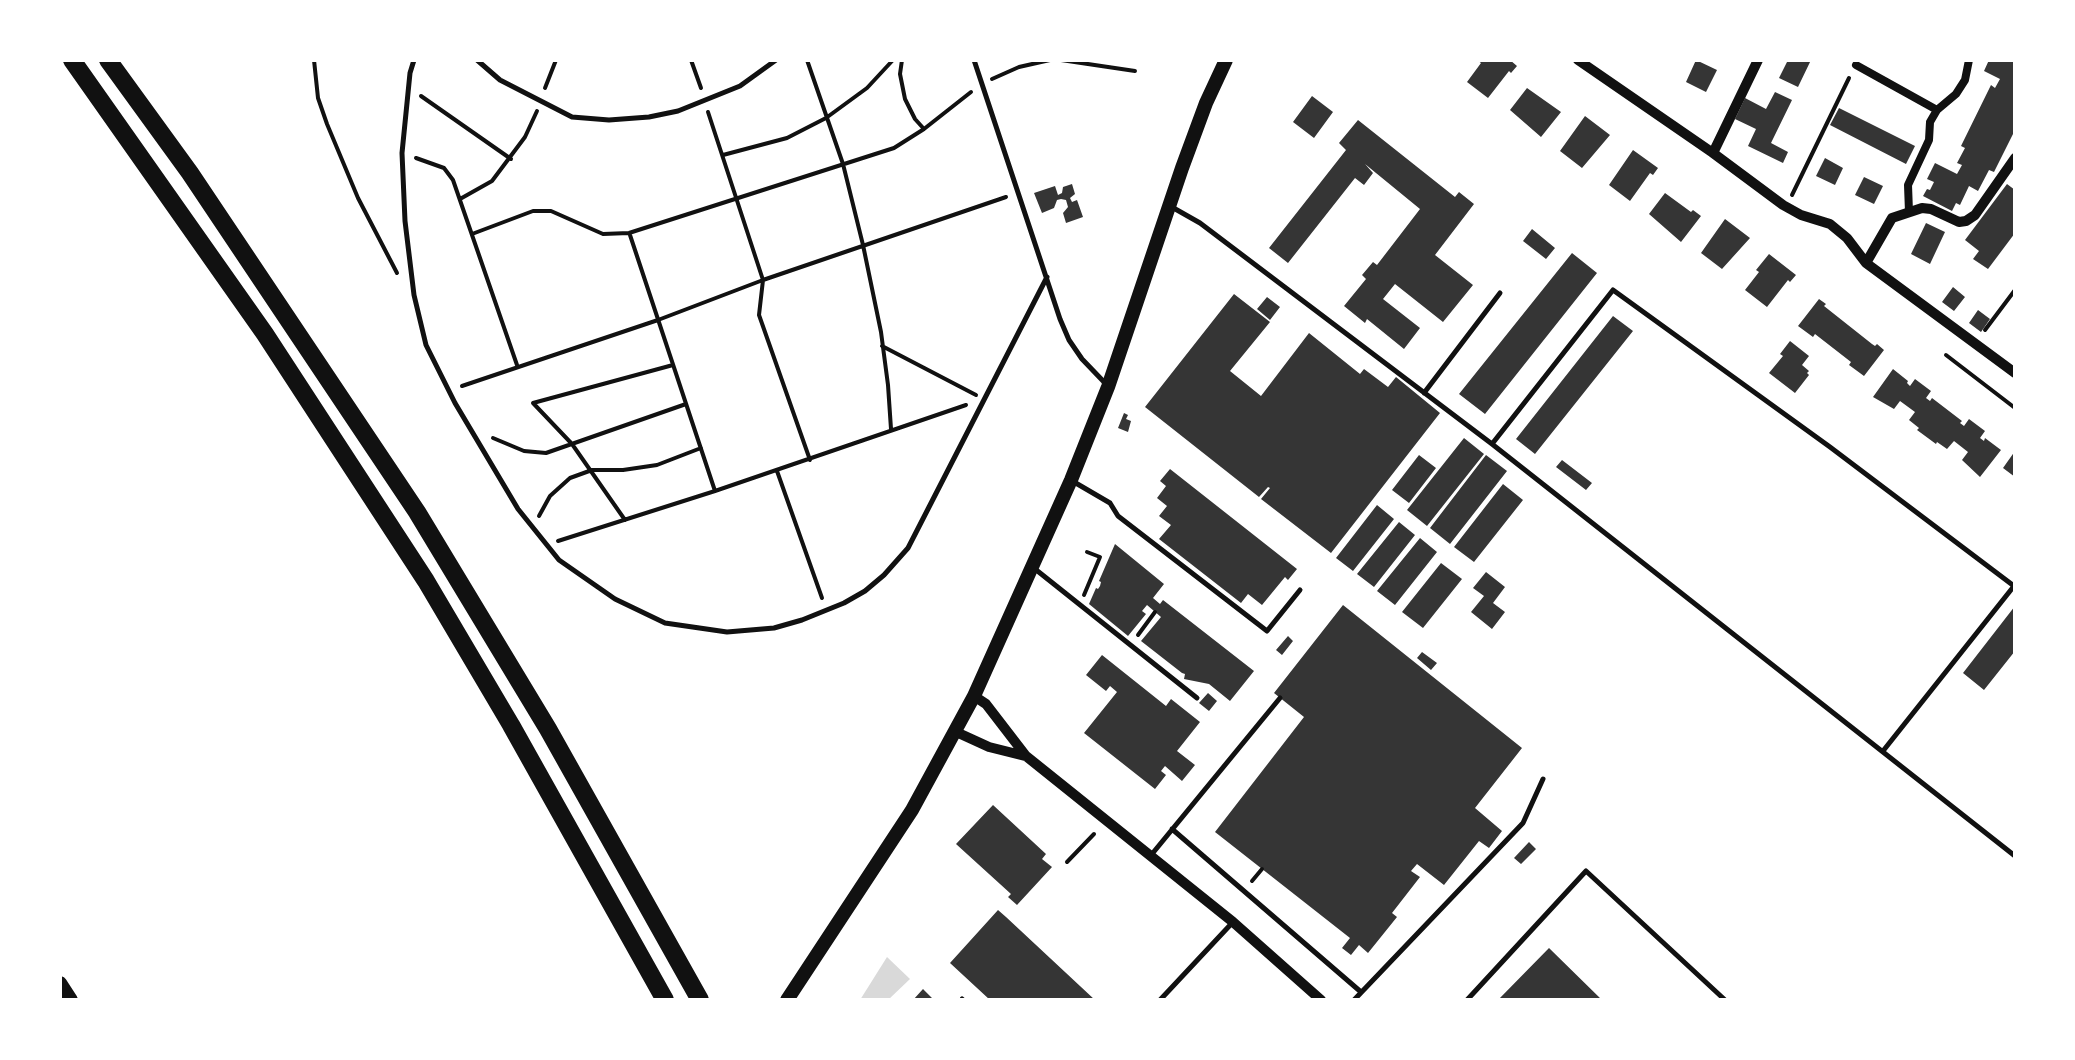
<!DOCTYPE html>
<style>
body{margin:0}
#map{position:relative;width:2075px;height:1060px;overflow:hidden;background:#fff;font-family:"Noto Sans",sans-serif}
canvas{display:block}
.frame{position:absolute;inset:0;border:62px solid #fff;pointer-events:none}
</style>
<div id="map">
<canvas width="2075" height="1060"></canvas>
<div class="frame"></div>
</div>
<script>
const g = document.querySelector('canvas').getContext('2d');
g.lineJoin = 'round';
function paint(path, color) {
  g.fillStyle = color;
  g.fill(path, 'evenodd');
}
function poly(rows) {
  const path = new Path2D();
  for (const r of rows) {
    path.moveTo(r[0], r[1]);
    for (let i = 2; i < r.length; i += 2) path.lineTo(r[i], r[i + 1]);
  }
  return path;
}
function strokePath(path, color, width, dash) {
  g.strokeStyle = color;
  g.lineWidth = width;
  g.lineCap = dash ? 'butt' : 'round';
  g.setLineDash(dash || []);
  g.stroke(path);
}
const water = poly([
 [887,957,910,979,888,1000,860,1000]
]);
const building = poly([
 [1477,60,1510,60,1517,66,1511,73,1509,71,1488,98,1467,82,1481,63],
 [1696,60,1717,70,1706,92,1686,82],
 [1788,60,1811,60,1798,87,1779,78],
 [1989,60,2015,60,2015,130,1994,172,1989,170,1978,191,1969,186,1960,205,1956,203,1952,211,1923,196,1927,189,1930,190,1934,182,1927,179,1935,163,1957,174,1962,165,1957,163,1965,148,1961,146,1991,85,1995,88,2000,79,1984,71],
 [1527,88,1561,112,1541,137,1510,110],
 [1775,92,1792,100,1771,143,1788,152,1783,163,1748,146,1756,129,1735,119,1745,98,1766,109],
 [1312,96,1333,112,1314,138,1293,122],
 [1839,108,1915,146,1906,164,1830,125],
 [1585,116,1610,135,1582,168,1560,151],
 [1358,120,1455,197,1459,192,1474,204,1435,255,1473,285,1443,322,1395,284,1383,299,1420,328,1404,349,1367,319,1365,323,1344,306,1366,279,1362,275,1373,262,1377,265,1420,209,1365,164,1373,173,1364,185,1355,178,1288,263,1269,248,1346,150,1339,143],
 [1633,150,1658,168,1653,175,1650,173,1630,201,1609,185],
 [1825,158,1843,168,1835,185,1816,176],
 [1864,177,1883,186,1874,204,1855,195],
 [1072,184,1075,194,1070,198,1072,202,1077,200,1083,217,1066,223,1063,213,1068,207,1066,200,1061,199,1057,200,1054,208,1042,213,1034,193,1055,186,1058,195,1062,193,1063,187],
 [2007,184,2015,190,2015,233,1988,269,1973,259,1979,251,1965,240],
 [1665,193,1691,212,1693,210,1701,216,1681,242,1649,214],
 [1725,219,1750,238,1722,269,1701,253],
 [1926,223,1945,232,1930,264,1911,254],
 [1532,229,1555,248,1546,259,1523,241],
 [1572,253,1597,273,1485,414,1459,394],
 [1769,254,1796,275,1790,282,1788,280,1767,307,1745,290,1759,272,1756,270],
 [1953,287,1965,297,1954,311,1942,302],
 [1234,294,1270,322,1230,371,1261,396,1309,333,1360,374,1364,369,1388,387,1396,377,1440,413,1331,553,1261,499,1270,488,1268,487,1259,497,1145,407],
 [1267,297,1280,307,1270,320,1257,309],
 [1819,299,1826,304,1824,306,1872,344,1875,346,1877,344,1884,350,1864,376,1849,365,1851,362,1815,334,1813,337,1798,326],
 [1978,310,1990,319,1981,332,1969,323],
 [1613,316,1633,331,1535,454,1516,439],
 [1790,341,1809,356,1802,365,1809,371,1807,373,1809,375,1795,393,1769,373,1783,356,1780,354],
 [1893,369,1908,381,1907,383,1910,386,1915,379,1931,391,1926,398,1930,401,1932,398,1962,421,1960,423,1964,426,1969,419,1985,431,1980,438,1984,441,1985,438,2001,450,1980,477,1962,460,1968,452,1954,441,1947,449,1937,442,1936,444,1917,430,1919,428,1909,420,1915,412,1900,401,1894,409,1873,397],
 [1124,413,1128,415,1126,419,1131,421,1128,432,1118,428],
 [1464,438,1484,454,1427,526,1407,510],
 [2015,451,2015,477,2003,468],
 [1419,455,1436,468,1409,503,1392,490],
 [1486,455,1507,471,1450,544,1430,528],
 [1562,460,1592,483,1586,490,1556,467],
 [1170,469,1297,569,1288,580,1285,577,1262,605,1248,594,1241,603,1159,539,1171,525,1159,516,1167,506,1157,498,1166,486,1160,481],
 [1503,484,1523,500,1474,562,1454,547],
 [1377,505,1394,519,1353,571,1336,558],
 [1399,522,1415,535,1374,587,1357,574],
 [1420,538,1437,552,1395,605,1377,591],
 [1115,544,1164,584,1153,598,1160,604,1163,600,1254,671,1230,701,1209,684,1184,679,1185,674,1182,673,1141,641,1161,617,1147,605,1142,611,1146,614,1128,636,1089,604,1096,588,1098,589,1100,586,1101,582,1099,581],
 [1441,563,1462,579,1423,628,1402,612],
 [1486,572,1505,587,1493,603,1505,612,1492,629,1471,612,1484,596,1473,588],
 [1343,605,1522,748,1475,808,1502,831,1489,848,1479,841,1444,885,1417,864,1411,871,1420,877,1392,913,1397,917,1368,953,1359,945,1351,955,1342,948,1350,938,1215,832,1304,717,1274,693],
 [2015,606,2015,651,1984,690,1963,673],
 [1288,636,1293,641,1282,655,1276,650],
 [1422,652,1437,663,1431,670,1417,658],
 [1102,655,1166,706,1171,699,1200,722,1177,751,1195,765,1182,781,1165,766,1161,771,1166,775,1155,789,1084,733,1117,692,1110,686,1106,691,1086,675],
 [1208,693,1217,701,1209,711,1199,703],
 [993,805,1046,854,1042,859,1052,867,1017,905,1008,897,1011,894,956,844],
 [1529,842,1536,849,1521,864,1514,858],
 [998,910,1006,917,1095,1000,990,1000,950,963],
 [1549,948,1602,1000,1498,1000],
 [923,989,934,1000,913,1000]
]);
const path = poly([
 [314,60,318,98,327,124,358,198,397,273],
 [691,60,701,88],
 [807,60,843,164,863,245,881,332,888,385,891,429],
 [902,60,900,74,905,99,915,119,924,129],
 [1061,60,1135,71],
 [992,79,1019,67,1050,60],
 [545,88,556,60],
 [421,96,511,159],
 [708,112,763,280,759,315,810,460],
 [723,155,787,138,826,118,867,88,893,60],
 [416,158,444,168,453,180,517,365],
 [1792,195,1849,78],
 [460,199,492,181,525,137,537,111],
 [472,234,533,211,551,211,603,234,629,233,894,148,924,129,971,92],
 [630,235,715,491],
 [1985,330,2015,290],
 [882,346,976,395],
 [1946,355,2015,408],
 [462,386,658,320,763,280,1006,197],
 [493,438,524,451,546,453,686,404],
 [777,471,822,598],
 [539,516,550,496,570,478,592,470,623,470,657,465,701,448],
 [625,520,572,444,533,403,673,365],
 [558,541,715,491,966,405],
 [1084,595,1100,557,1087,552],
 [1138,635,1155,612],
 [1067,862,1094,834],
 [1252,881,1262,869]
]);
const service = poly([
 [414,60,410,73,402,153,405,221,414,295,426,345,455,403,518,509,559,560,615,599,665,623,727,632,774,628,802,620,844,603,865,591,884,575,908,548,1047,277],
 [477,60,500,80,572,117,609,120,649,117,678,111,740,86,776,60],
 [974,60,1060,319,1069,340,1082,359,1105,383],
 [1170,206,1200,223,1492,444,2015,856],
 [1424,393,1500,293],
 [1492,444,1613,290,1830,447,2014,586,1883,751],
 [1074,482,1110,503,1118,516,1267,631,1300,590],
 [1035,569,1197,698],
 [1172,829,1361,992],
 [1152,854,1280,698],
 [962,999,963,1000],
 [1160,1000,1233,922],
 [1354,1000,1523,823,1543,779],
 [1467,1000,1586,871,1725,1000]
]);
const pedestrian = poly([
 [1856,65,1937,110],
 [1909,212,1908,185,1929,140,1930,122,1937,110,1956,94,1965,80,1969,60]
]);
const minor = poly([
 [1578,60,1713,153,1783,205,1801,215,1830,224,1847,238,1866,263,2015,373],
 [1713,153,1758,60],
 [1866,263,1892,218,1922,208,1931,209,1959,222,1966,221,1975,215,2015,158],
 [974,696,986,704,1026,756,1233,922,1321,1000],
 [954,731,989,747,1025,756]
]);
const tertiary = poly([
 [60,983,71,1000],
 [787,1000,912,810,974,696,1071,480,1108,387,1182,168,1206,103,1226,60]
]);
const trunk = poly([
 [72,60,265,334,426,581,511,725,665,1000],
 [108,60,190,173,417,512,548,729,700,1000]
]);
paint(water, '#d9d9d9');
paint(building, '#353535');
strokePath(path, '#111', 4);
strokePath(service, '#111', 5);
strokePath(pedestrian, '#111', 8);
strokePath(minor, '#111', 10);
strokePath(tertiary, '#111', 14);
strokePath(trunk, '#111', 18);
</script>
